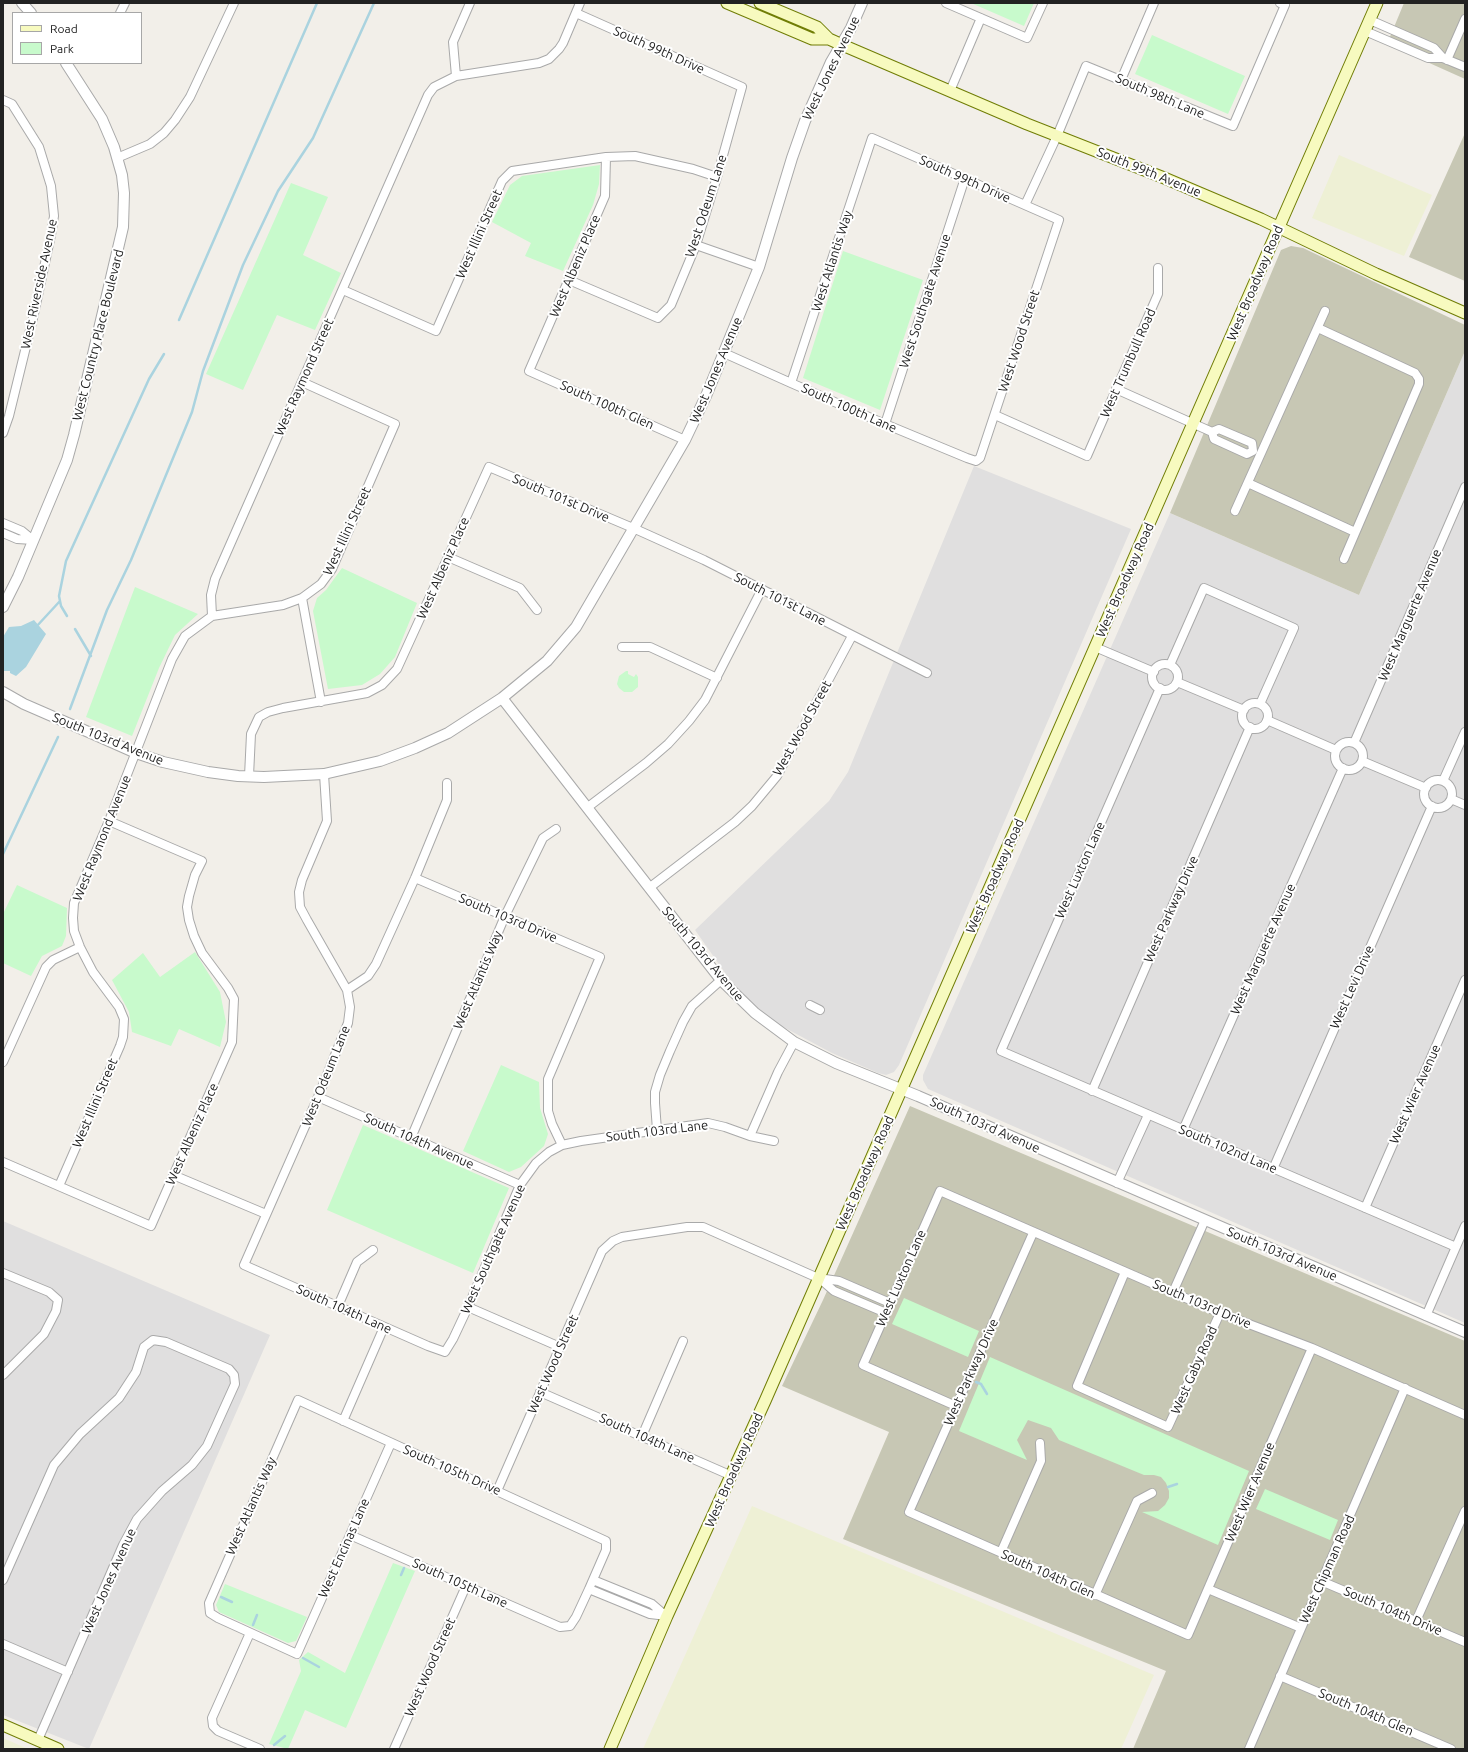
<!DOCTYPE html>
<style>
body{margin:0}
#map{position:relative;width:1468px;height:1752px;overflow:hidden;background:#f2efe9;font-family:Ubuntu,sans-serif}
canvas{display:block}
.frame{position:absolute;inset:0;border:4px solid #222;pointer-events:none}
.legend{position:absolute;left:12px;top:12px;width:130px;height:52px;box-sizing:border-box;background:#fff;border:1px solid #a7a7a7;margin:0;padding:5px 7px;list-style:none;font-size:12px;color:#222}
.legend li{display:flex;align-items:center;gap:8px;height:20px}
.legend b{width:20px;border:1px solid #a7a7a7}
</style>
<div id="map">
<canvas width="1468" height="1752"></canvas>
<div class="frame"></div>
<ul class="legend">
<li><b style="height:5px;background:#f7fabf"></b>Road</li>
<li><b style="height:11px;background:#c8facc"></b>Park</li>
</ul>
</div>
<script>
const g = document.querySelector('canvas').getContext('2d');
g.lineJoin = 'round';
function paint(path, color) {
  g.fillStyle = color;
  g.fill(path, 'evenodd');
}
function poly(rows) {
  const path = new Path2D();
  for (const r of rows) {
    if (r.length === 3) {
      path.moveTo(r[0] + r[2], r[1]);
      path.arc(r[0], r[1], r[2], 0, 2 * Math.PI);
      continue;
    }
    path.moveTo(r[0], r[1]);
    for (let i = 2; i < r.length; i += 2) path.lineTo(r[i], r[i + 1]);
  }
  return path;
}
function strokePath(path, color, width, dash) {
  g.strokeStyle = color;
  g.lineWidth = width;
  g.lineCap = dash ? 'butt' : 'round';
  g.setLineDash(dash || []);
  g.stroke(path);
}
function drawText(font, color, halo, rows, align = 'center') {
  g.font = font + ' Ubuntu,sans-serif';
  g.lineWidth = 4;
  g.setLineDash([]);
  g.textBaseline = 'middle';
  g.strokeStyle = halo;
  g.fillStyle = color;
  for (const [text, x, y, turn = 0] of rows) {
    g.save();
    g.translate(x, y);
    g.rotate((+turn || 0) * Math.PI / 180);
    g.textAlign = isNaN(turn) ? turn : align;
    if (halo) g.strokeText(text, 0, 0);
    g.fillText(text, 0, 0);
    g.restore();
  }
}
const residential = poly([
 [1465,351,1465,1323,928,1089,923,1080,923,1075,1170,513,1359,595],
 [974,466,1131,529,899,1065,894,1072,886,1075,878,1073,832,1053,772,1021,735,987,695,930,829,801,848,772],
 [3,1221,270,1335,89,1749,3,1715]
]);
const construction = poly([
 [1404,3,1465,3,1465,79,1387,44],
 [1465,133,1465,281,1409,257],
 [1291,246,1303,248,1465,325,1465,351,1359,595,1170,513,1281,250],
 [910,1106,1465,1341,1465,1749,1133,1749,1166,1671,843,1539,889,1432,782,1386,823,1300]
]);
const farmland = poly([
 [1339,155,1432,195,1404,256,1312,218],
 [752,1506,1154,1675,1121,1749,643,1749],
 [3,1738,28,1749,3,1749]
]);
const park = poly([
 [971,3,1034,3,1024,26],
 [1152,35,1245,76,1228,114,1135,74],
 [600,165,599,184,593,205,563,271,525,256,531,243,492,222,510,185,522,176],
 [291,183,328,197,303,255,341,273,315,330,277,315,243,390,206,374],
 [843,251,923,280,880,410,803,378],
 [342,568,417,603,395,657,380,674,362,685,328,689,313,611,317,598,326,590],
 [135,587,198,614,175,635,159,668,132,736,86,717],
 [626,671,628,671,628,674,634,677,636,674,638,677,638,687,632,692,624,692,619,688,617,684,619,676],
 [17,885,67,908,66,936,62,946,42,956,31,976,3,963,3,914],
 [195,952,220,992,226,1022,220,1047,179,1029,171,1046,132,1032,129,1012,112,980,143,953,160,977],
 [501,1065,539,1082,540,1108,548,1134,544,1146,521,1167,509,1172,463,1151],
 [363,1125,509,1188,473,1273,327,1210],
 [904,1298,979,1331,968,1357,892,1324],
 [990,1357,1249,1471,1218,1545,1142,1512,1158,1511,1165,1505,1169,1498,1169,1491,1166,1483,1161,1477,1154,1475,1144,1475,1059,1440,1051,1428,1028,1420,1017,1440,1027,1460,959,1431],
 [1265,1489,1338,1520,1330,1540,1256,1509],
 [393,1563,415,1571,346,1728,305,1710,288,1749,269,1744,301,1671,299,1660,308,1652,345,1673],
 [225,1584,307,1617,296,1641,288,1643,219,1612,216,1605]
]);
const water = poly([
 [34,620,46,634,26,667,16,676,10,673,10,671,3,671,3,637,9,627,21,626]
]);
const stream = poly([
 [179,320,317,3],
 [67,616,61,606,59,596,66,561,149,379,164,354],
 [36,627,60,601],
 [75,629,91,656],
 [70,709,107,610,131,560,192,412,203,371,243,265,278,191,313,138,374,3],
 [3,854,58,737],
 [976,1382,981,1384,987,1394],
 [1168,1487,1177,1484],
 [401,1575,404,1568],
 [221,1597,232,1602],
 [253,1625,257,1615],
 [303,1658,319,1667],
 [274,1745,285,1736]
]);
const minor = poly([
 [946,3,1027,38,1043,3],
 [120,13,125,3],
 [1370,20,1434,48,1443,58],
 [1365,31,1428,58,1443,58,1465,67],
 [1447,60,1465,19],
 [456,76,453,42,470,3],
 [1121,80,1154,3],
 [950,91,981,18],
 [3,100,12,104,39,147,51,186,54,216,51,235,34,314,9,416,3,433],
 [606,157,605,196,529,371,685,440],
 [117,158,150,144,164,133,175,120,190,97,234,3],
 [1025,205,1057,136,1086,66,1233,126,1285,5,1280,3],
 [696,245,759,267],
 [569,280,658,318,671,305,696,245,717,177,742,87,576,13],
 [343,290,436,331,502,181,512,171,606,157,635,156,693,169,717,177],
 [1318,328,1415,373,1419,379,1419,384,1344,559],
 [724,353,791,383,885,424,967,458,976,461,980,458,1059,220,872,138,791,383],
 [1116,389,1212,432,1214,439,1247,454,1253,451,1252,443,1219,429,1212,432],
 [995,415,1087,456,1158,294,1158,268],
 [885,424,965,178],
 [1248,483,1355,532],
 [1235,511,1325,311],
 [3,523,22,531,33,540],
 [3,533,17,539,33,540],
 [448,557,520,588,537,610],
 [302,598,321,702],
 [212,616,211,595,215,579,428,95,434,87,456,76,539,63,549,59,559,49,563,43,580,3],
 [622,647,650,647,717,678],
 [1095,647,1154,672],
 [1165,677,13],
 [1170,665,1204,588,1294,628,1260,704],
 [1177,682,1244,710],
 [1160,688,1001,1051,1456,1247],
 [1255,716,13],
 [1267,720,1336,750],
 [1349,756,14],
 [1354,743,1465,487],
 [1362,761,1426,788],
 [324,774,327,821,302,880,299,892,300,907,307,920,347,990,350,1007,348,1023,318,1097,244,1265,428,1346,445,1352,453,1339,468,1307,520,1185,536,1163,549,1152,562,1145,581,1141,708,1123,725,1127,750,1136,774,1141],
 [249,776,251,734,259,717,268,712,283,708,367,693,382,685,397,669,489,467,633,528,704,560,927,673],
 [1438,794,14],
 [1443,781,1465,732],
 [1451,799,1465,805],
 [588,807,646,763,668,744,689,721,705,700,762,589],
 [415,878,600,957,548,1079,548,1111,552,1124,562,1145],
 [649,888,735,822,752,806,777,776,852,636],
 [347,990,368,976,376,964,415,878,447,800,447,783],
 [810,1005,820,1010],
 [3,1062,46,967,53,960,80,947],
 [1092,1091,1250,727],
 [318,1097,520,1185],
 [657,1130,655,1103,655,1092,660,1075,670,1051,683,1022,692,1006,721,980],
 [1183,1130,1343,768],
 [750,1136,778,1072,794,1042],
 [411,1138,505,916,543,838,556,829],
 [3,1162,151,1226,232,1042,234,999,228,988,202,953,194,936,189,920,187,907,189,896,195,875,202,861,109,821],
 [1273,1169,1432,806],
 [173,1175,266,1214],
 [1117,1183,1148,1115],
 [59,1186,120,1046,123,1037,124,1019,119,1007,93,972,80,947,74,931,73,918,74,903,109,821,172,659,185,636,212,616,283,605,302,598,321,584,332,569,395,424,302,382],
 [1365,1208,1465,980],
 [1033,1233,909,1512,1188,1635,1312,1348],
 [1125,1272,1077,1386,1168,1427,1220,1313],
 [3,1273,49,1292,58,1300,56,1311,44,1334,3,1375],
 [819,1278,834,1291,886,1313],
 [1173,1292,1205,1220],
 [338,1306,357,1262,373,1250],
 [468,1307,560,1347],
 [1426,1316,1465,1226],
 [540,1392,732,1476],
 [956,1406,863,1365,940,1191,1220,1313,1312,1348,1465,1415],
 [343,1421,384,1327],
 [642,1436,683,1341],
 [497,1491,602,1251,613,1241,622,1237,687,1227,703,1227,818,1278,839,1281,890,1303],
 [350,1535,560,1627,570,1626,576,1617,589,1589,606,1550,606,1541,298,1400,209,1603,210,1613,218,1618,297,1654,391,1443],
 [1001,1552,1041,1461,1040,1443],
 [3,1580,54,1465,80,1434,119,1398,136,1372,144,1347,153,1340,166,1342,229,1369,234,1375,235,1384,207,1446,192,1465,162,1491,137,1519,123,1545,38,1740],
 [593,1580,652,1604,666,1616],
 [1321,1581,1465,1642],
 [589,1589,650,1614,667,1616],
 [1208,1589,1301,1628],
 [1095,1595,1137,1501,1152,1493],
 [1416,1621,1465,1511],
 [250,1633,212,1718,213,1726,218,1731,260,1749],
 [3,1644,68,1672],
 [1280,1676,1451,1749],
 [394,1749,466,1586],
 [1249,1749,1405,1388]
]);
const tertiary = poly([
 [22,3,31,13],
 [3,607,18,577,67,460,74,435,123,227,124,193,122,175,114,147,102,119,66,63],
 [3,692,24,704,93,734,136,753,163,762,208,772,238,776,264,777,324,774,380,761,415,748,448,733,502,698,547,661,576,627,685,440,706,396,759,267,792,158,805,121,831,62,851,28,862,3],
 [502,698,721,980,755,1013,794,1042,836,1063,918,1096,1465,1332]
]);
const secondary = poly([
 [727,3,812,39,829,39],
 [760,3,817,27,829,39,840,44,1027,124,1162,177,1261,219,1376,274,1465,313],
 [3,1725,58,1749],
 [610,1749,667,1616,765,1401,1377,3]
]);
const streetNames = [
 ["South 99th Drive",659,50,24],
 ["West Jones Avenue",831,68,-64],
 ["South 98th Lane",1160,96,23],
 ["South 99th Avenue",1149,172,22],
 ["South 99th Drive",965,179,24],
 ["West Odeum Lane",706,206,-72],
 ["West Illini Street",479,234,-66],
 ["West Atlantis Way",832,261,-72],
 ["West Albeniz Place",575,266,-67],
 ["West Broadway Road",1255,283,-67],
 ["West Riverside Avenue",39,284,-78],
 ["West Southgate Avenue",925,301,-72],
 ["West Country Place Boulevard",98,335,-76],
 ["West Wood Street",1019,341,-72],
 ["West Trumbull Road",1128,363,-66],
 ["West Jones Avenue",716,370,-67],
 ["West Raymond Street",304,377,-66],
 ["South 100th Glen",607,405,24],
 ["South 100th Lane",849,408,24],
 ["South 101st Drive",561,498,23],
 ["West Illini Street",347,531,-65],
 ["West Albeniz Place",443,568,-66],
 ["West Broadway Road",1125,580,-66],
 ["South 101st Lane",780,599,27],
 ["West Marguerte Avenue",1410,615,-67],
 ["West Wood Street",802,728,-61],
 ["South 103rd Avenue",108,739,22],
 ["West Raymond Avenue",102,838,-68],
 ["West Luxton Lane",1080,870,-66],
 ["West Broadway Road",995,876,-66],
 ["West Parkway Drive",1171,909,-66],
 ["South 103rd Drive",508,918,23],
 ["West Marguerte Avenue",1263,949,-66],
 ["South 103rd Avenue",703,954,50],
 ["West Atlantis Way",478,980,-67],
 ["West Levi Drive",1352,987,-66],
 ["West Odeum Lane",326,1076,-68],
 ["West Wier Avenue",1415,1094,-66],
 ["West Illini Street",95,1103,-67],
 ["South 103rd Avenue",985,1125,24],
 ["South 103rd Lane",657,1131,-7],
 ["West Albeniz Place",192,1134,-66],
 ["South 104th Avenue",419,1141,24],
 ["South 102nd Lane",1228,1149,23],
 ["West Broadway Road",865,1173,-66],
 ["West Southgate Avenue",493,1249,-66],
 ["South 103rd Avenue",1282,1254,23],
 ["West Luxton Lane",901,1278,-66],
 ["South 103rd Drive",1202,1304,23],
 ["South 104th Lane",344,1309,24],
 ["West Wood Street",553,1364,-66],
 ["West Gaby Road",1194,1370,-66],
 ["West Parkway Drive",971,1372,-66],
 ["South 104th Lane",647,1438,24],
 ["South 105th Drive",452,1470,24],
 ["West Broadway Road",734,1470,-66],
 ["West Wier Avenue",1250,1492,-67],
 ["West Atlantis Way",251,1506,-66],
 ["West Encinas Lane",344,1548,-66],
 ["West Chipman Road",1327,1569,-66],
 ["South 104th Glen",1048,1574,24],
 ["West Jones Avenue",109,1581,-66],
 ["South 105th Lane",460,1583,24],
 ["South 104th Drive",1393,1611,23],
 ["West Wood Street",430,1667,-66],
 ["South 104th Glen",1366,1712,23]
];
paint(residential, '#e0dfdf');
paint(construction, '#c7c7b4');
paint(farmland, '#eef0d5');
paint(park, '#c8facc');
paint(water, '#aad3df');
strokePath(stream, '#aad3df', 2.5);
strokePath(minor, '#a9a9a9', 10);
strokePath(tertiary, '#a9a9a9', 12);
strokePath(secondary, '#707d05', 13);
strokePath(minor, '#fff', 8);
strokePath(tertiary, '#fff', 10);
strokePath(secondary, '#f7fabf', 11);
drawText('13px', '#222', '#fff', streetNames);
</script>
